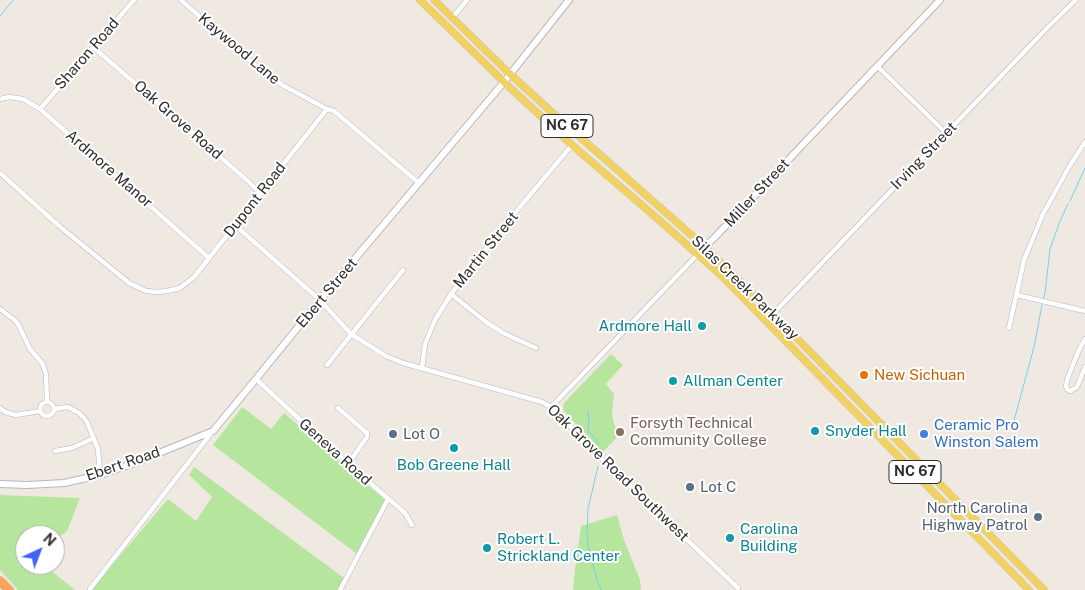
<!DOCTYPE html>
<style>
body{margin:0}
#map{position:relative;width:1085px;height:590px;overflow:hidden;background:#efe9e1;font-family:"Public Sans",sans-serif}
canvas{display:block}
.north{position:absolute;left:15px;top:525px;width:50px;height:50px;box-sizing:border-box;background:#fff;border:1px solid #ababab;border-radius:50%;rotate:43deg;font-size:14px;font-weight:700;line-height:20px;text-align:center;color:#2e2e2e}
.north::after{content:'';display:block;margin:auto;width:18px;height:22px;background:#4264fb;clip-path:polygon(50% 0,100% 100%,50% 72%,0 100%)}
</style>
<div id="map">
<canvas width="1085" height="590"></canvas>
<div class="north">N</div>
</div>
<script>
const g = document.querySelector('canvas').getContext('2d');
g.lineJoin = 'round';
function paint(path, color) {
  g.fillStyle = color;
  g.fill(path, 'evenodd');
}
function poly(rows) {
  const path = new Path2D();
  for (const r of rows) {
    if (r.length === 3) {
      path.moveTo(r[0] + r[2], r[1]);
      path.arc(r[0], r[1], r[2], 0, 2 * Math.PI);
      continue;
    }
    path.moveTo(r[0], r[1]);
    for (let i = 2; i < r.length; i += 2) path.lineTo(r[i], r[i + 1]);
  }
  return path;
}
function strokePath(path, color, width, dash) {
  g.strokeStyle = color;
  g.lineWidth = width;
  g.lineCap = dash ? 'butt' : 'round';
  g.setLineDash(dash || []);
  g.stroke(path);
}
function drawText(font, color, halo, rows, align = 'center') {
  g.font = font + ' "Public Sans",sans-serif';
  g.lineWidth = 4;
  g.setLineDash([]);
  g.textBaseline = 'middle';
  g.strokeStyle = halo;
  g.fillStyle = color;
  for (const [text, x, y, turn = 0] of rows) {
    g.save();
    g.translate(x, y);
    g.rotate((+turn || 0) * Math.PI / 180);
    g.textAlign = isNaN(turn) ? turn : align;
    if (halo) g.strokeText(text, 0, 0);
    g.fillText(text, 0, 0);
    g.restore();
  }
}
const green = poly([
 [611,354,623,365,606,384,614,394,612,413,614,424,620,434,603,452,574,422,563,410,564,403],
 [242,407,271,429,284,413,385,500,357,554,213,445],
 [194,467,344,578,337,590,91,590,168,499,196,521,212,497,189,475],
 [0,495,80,498,67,531,60,536,55,542,55,535,25,535,25,565,44,565,75,590,18,590,0,570],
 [617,515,624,540,640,580,641,590,573,590,575,568,576,564,581,526]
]);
const stream = poly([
 [0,16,13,0],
 [1070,201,1085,168],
 [1043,299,1045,293,1050,249,1060,221,1068,204],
 [588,411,589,419,588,430,595,439,599,445],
 [1012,428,1034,347,1042,305],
 [598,466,588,509,587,535,589,550,598,583,601,590]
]);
const street = poly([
 [181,0,264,73,284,86,327,109,334,111,419,183],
 [452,18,467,0],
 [93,47,248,181,261,194],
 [877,66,946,133],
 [0,99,9,97,23,99,40,109,209,258],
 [40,109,134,0],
 [0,173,58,225,129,283,146,291,157,292,167,291,180,288,194,277,327,109],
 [236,226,320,300,351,334,386,356,403,363,542,402,551,407,606,463,738,588],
 [451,294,486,322,503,333,536,348],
 [1017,295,1085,311],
 [0,309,16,321,19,326,30,349,42,363,46,374,47,401],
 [773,314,1048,27,1076,0],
 [1009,328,1024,260,1043,214,1069,167,1085,142],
 [1085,339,1078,352,1067,380,1066,386,1067,389,1070,391,1077,387,1085,367],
 [327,365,403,270],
 [422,368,425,344,435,320,451,294,504,226,572,145],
 [256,379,348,464,405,513,412,525],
 [47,409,7],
 [551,407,698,254],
 [0,408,5,412,16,415,40,411],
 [338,408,367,433,367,437,348,464],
 [54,409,68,407,79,413,84,418,87,422,98,449,100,475],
 [55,451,72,448,94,438],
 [90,589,212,432],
 [340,590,388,499]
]);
const secondary = poly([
 [698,254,717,235,940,0],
 [0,484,27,485,64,483,100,475,137,462,213,431,256,379,320,300,504,82,569,0]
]);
const primary = poly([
 [420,0,504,82,572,145,659,220,722,276,1029,590],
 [434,0,510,74,556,116,705,247,773,314,1044,590]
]);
const highway = poly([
 [0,581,9,590]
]);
const markers = [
 [702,326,5,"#0f9aa8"],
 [864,375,5,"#e8710a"],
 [673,381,5,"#0f9aa8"],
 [815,431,5,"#0f9aa8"],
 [620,432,5,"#8d6e63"],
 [393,434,5,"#5c6f8a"],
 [924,434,5,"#3f7fe0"],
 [454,448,5,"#0f9aa8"],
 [690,487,5,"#5c6f8a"],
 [1038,517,5,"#5c6f8a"],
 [730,538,5,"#0f9aa8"],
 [487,548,5,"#0f9aa8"]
];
const shields = [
 [567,126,52],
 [915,472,52]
];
const shieldNames = [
 ["NC 67",567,126],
 ["NC 67",915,472]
];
const streetNames = [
 ["Kaywood Lane",239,49,40],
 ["Sharon Road",87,54,-49],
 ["Oak Grove Road",178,120,41],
 ["Irving Street",924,156,-46],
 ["Ardmore Manor",109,169,41],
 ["Miller Street",757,193,-47],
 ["Dupont Road",255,200,-52],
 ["Martin Street",486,250,-51],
 ["Silas Creek Parkway",745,288,44],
 ["Ebert Street",327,293,-50],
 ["Geneva Road",335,452,42],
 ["Ebert Road",123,464,-19],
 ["Oak Grove Road Southwest",618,473,44]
];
const cultureNames = [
 ["Ardmore Hall",692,326,"right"],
 ["Allman Center",683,381],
 ["Snyder Hall",825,431],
 ["Bob Greene Hall",454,465,"center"],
 ["Carolina",740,529],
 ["Building",740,546],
 ["Robert L.",497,539],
 ["Strickland Center",497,556]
];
const foodNames = [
 ["New Sichuan",874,375]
];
const educationNames = [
 ["Forsyth Technical",630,423],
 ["Community College",630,440]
];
const shopNames = [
 ["Ceramic Pro",934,425],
 ["Winston Salem",934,442]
];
const serviceNames = [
 ["Lot O",403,434],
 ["Lot C",700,487],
 ["North Carolina",1028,508,"right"],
 ["Highway Patrol",1028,525,"right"]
];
paint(green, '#b6e59e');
strokePath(stream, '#75cff0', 1);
strokePath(street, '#b4b7c1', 5.5);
strokePath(secondary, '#b4b7c1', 8);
strokePath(primary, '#c9c9c9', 8);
strokePath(highway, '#c9c9c9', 10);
strokePath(street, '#fff', 4.5);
strokePath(secondary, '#fff', 6);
strokePath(primary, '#f2d163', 7);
strokePath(highway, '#ffa35c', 9);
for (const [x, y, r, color] of markers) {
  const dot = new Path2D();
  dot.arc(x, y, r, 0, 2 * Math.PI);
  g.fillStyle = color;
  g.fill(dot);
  strokePath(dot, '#fff', 2);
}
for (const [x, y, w] of shields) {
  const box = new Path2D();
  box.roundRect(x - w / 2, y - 11.5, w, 23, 4);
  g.fillStyle = '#fff';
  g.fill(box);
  strokePath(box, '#2e2e2e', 1);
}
drawText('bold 14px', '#2e2e2e', null, shieldNames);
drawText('15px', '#2e2e2e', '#fff', streetNames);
drawText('15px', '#0d838f', '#fff', cultureNames, 'left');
drawText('15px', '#c56008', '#fff', foodNames, 'left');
drawText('15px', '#785e54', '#fff', educationNames, 'left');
drawText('15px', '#366cbe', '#fff', shopNames, 'left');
drawText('15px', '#4e5e75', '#fff', serviceNames, 'left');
</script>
